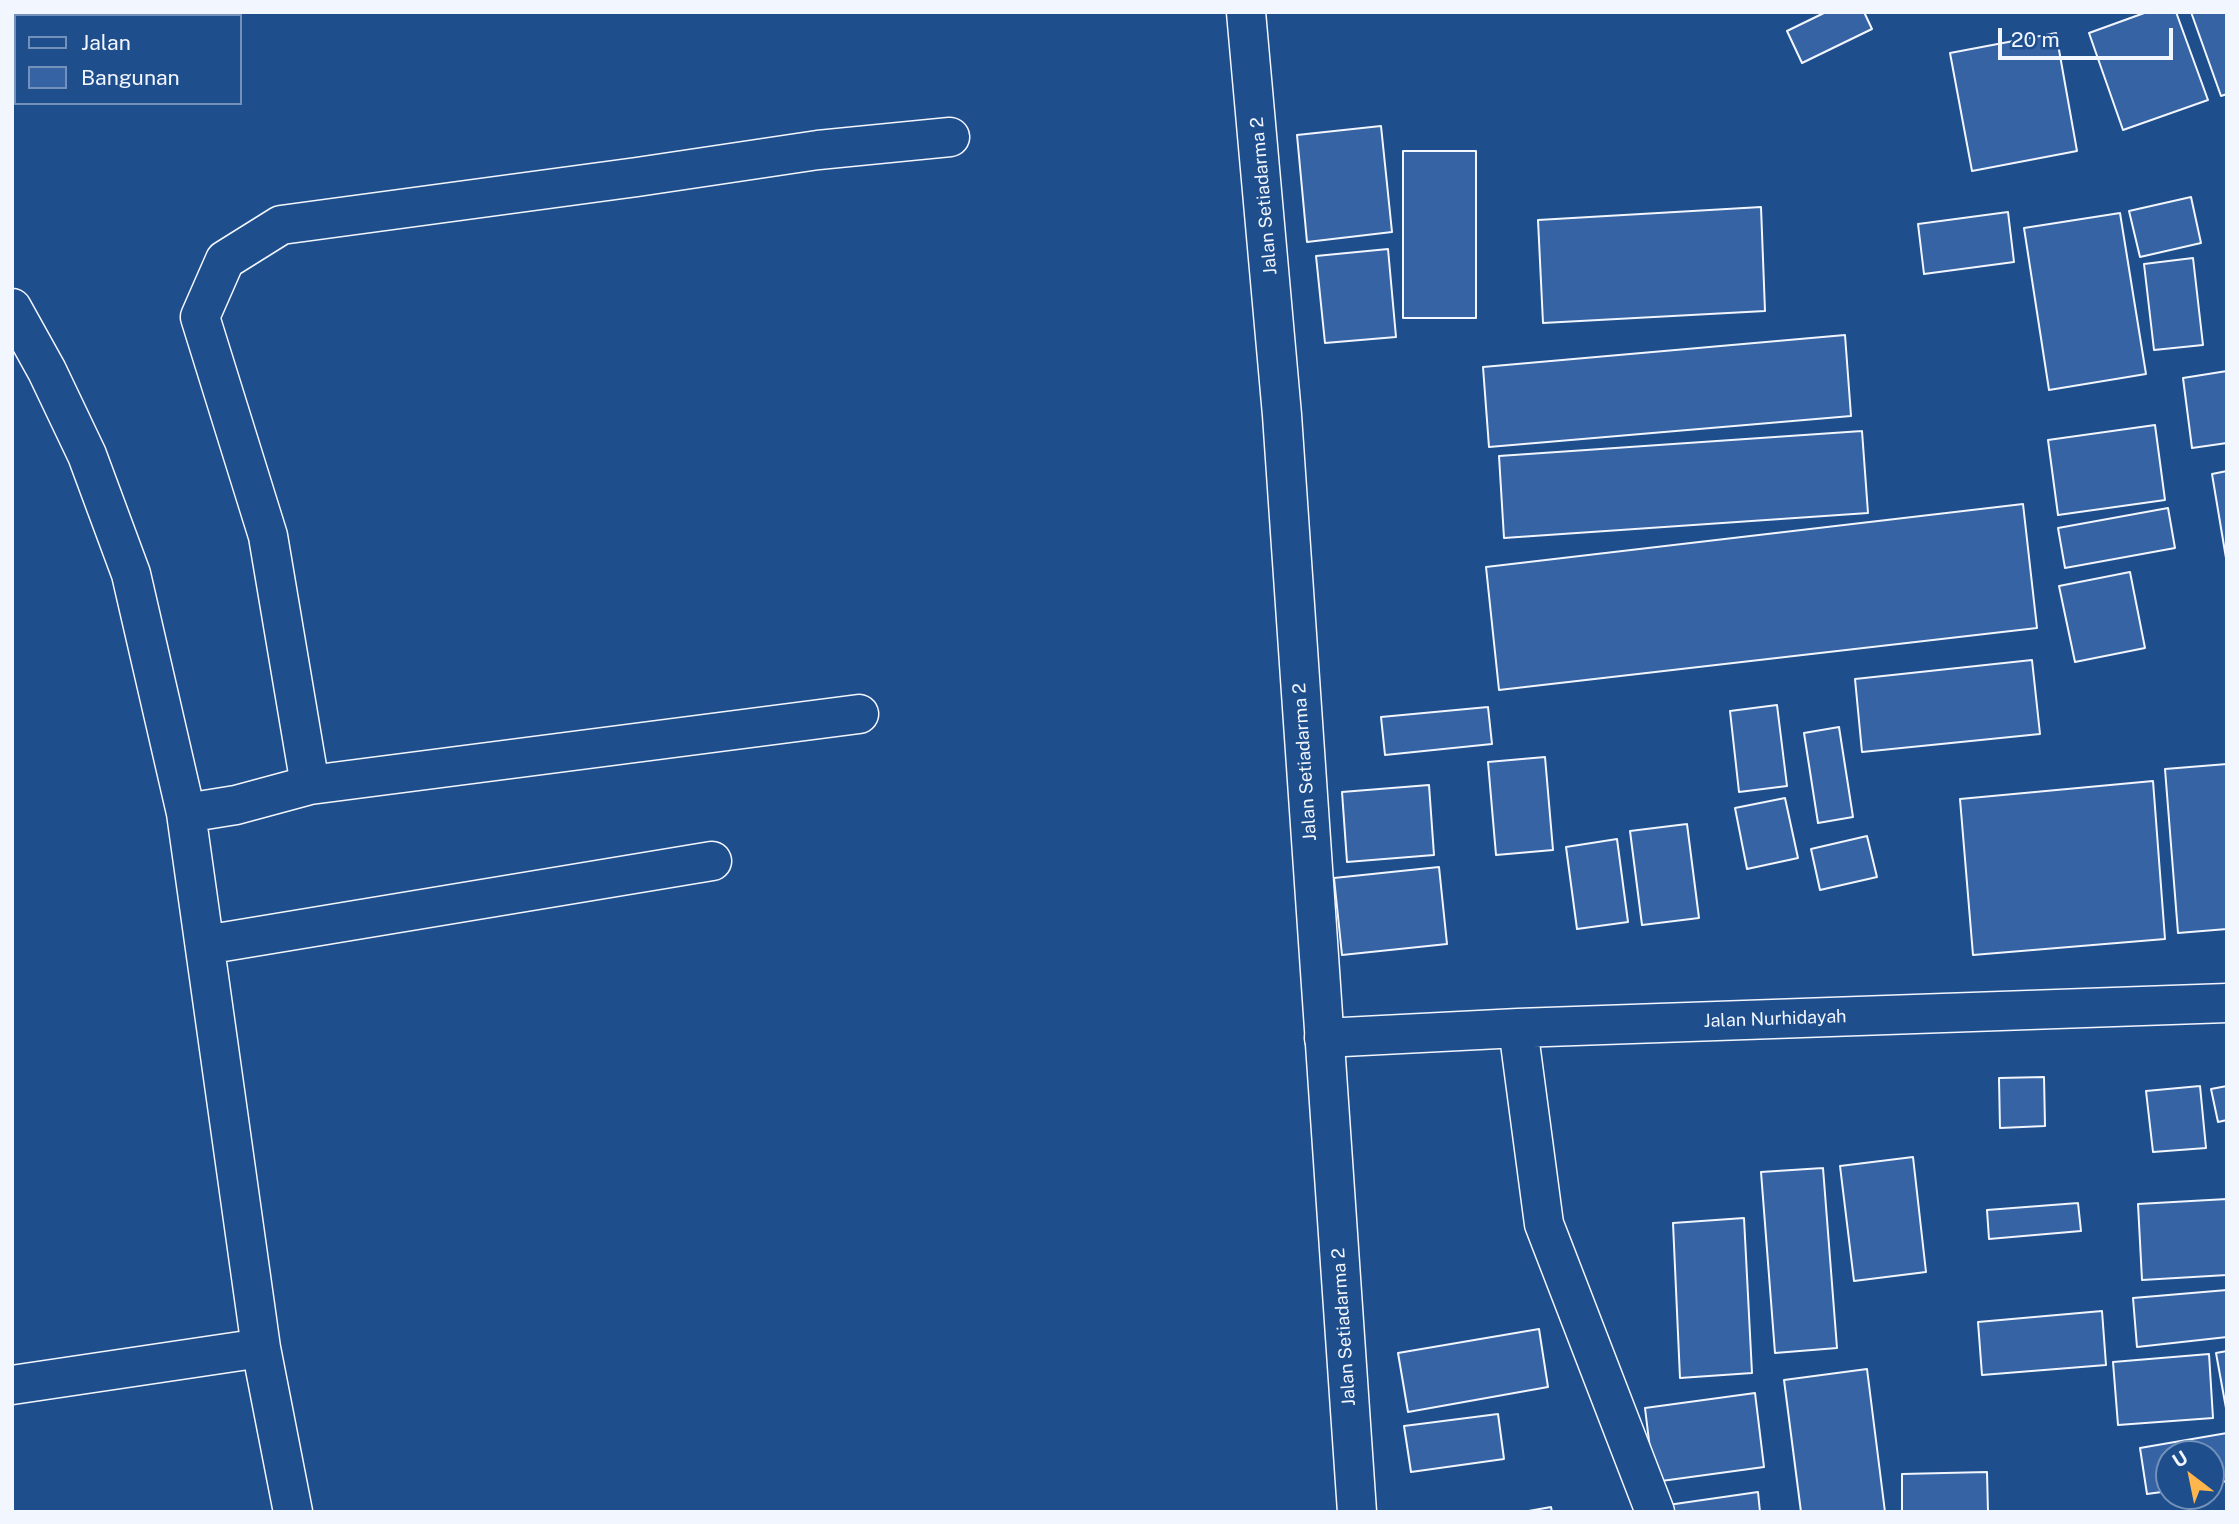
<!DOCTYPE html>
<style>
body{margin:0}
#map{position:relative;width:2239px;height:1524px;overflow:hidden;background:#1f4e8c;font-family:"Public Sans",sans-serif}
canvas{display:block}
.frame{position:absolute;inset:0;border:14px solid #f2f6ff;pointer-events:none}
.legend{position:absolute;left:14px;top:14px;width:228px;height:91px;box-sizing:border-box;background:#1f4e8c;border:2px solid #7391ba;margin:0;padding:9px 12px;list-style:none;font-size:21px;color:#f2f6ff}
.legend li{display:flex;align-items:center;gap:14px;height:35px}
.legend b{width:35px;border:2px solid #7391ba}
.north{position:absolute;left:2155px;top:1440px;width:70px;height:70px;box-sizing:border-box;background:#1f4e8c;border:2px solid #7391ba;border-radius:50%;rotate:328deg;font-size:19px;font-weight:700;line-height:28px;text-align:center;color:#f2f6ff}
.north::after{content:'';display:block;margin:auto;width:24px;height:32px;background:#ffb74d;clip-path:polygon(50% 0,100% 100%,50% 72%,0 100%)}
.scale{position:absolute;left:1998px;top:28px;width:175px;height:32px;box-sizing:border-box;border:4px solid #f2f6ff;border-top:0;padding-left:9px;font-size:21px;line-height:24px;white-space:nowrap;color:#f2f6ff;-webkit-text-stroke:5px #1f4e8c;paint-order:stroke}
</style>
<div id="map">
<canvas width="2239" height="1524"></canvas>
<div class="frame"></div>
<ul class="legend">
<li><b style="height:9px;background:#1f4e8c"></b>Jalan</li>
<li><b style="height:19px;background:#3563a3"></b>Bangunan</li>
</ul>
<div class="north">U</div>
<div class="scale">20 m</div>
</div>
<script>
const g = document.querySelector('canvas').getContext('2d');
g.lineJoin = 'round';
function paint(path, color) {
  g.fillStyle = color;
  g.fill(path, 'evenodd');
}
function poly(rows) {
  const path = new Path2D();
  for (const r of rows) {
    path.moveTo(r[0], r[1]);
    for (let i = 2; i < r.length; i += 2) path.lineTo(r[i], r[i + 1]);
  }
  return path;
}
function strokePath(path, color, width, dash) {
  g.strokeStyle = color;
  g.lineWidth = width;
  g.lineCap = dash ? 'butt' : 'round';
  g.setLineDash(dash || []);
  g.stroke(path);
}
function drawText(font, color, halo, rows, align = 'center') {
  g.font = font + ' "Public Sans",sans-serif';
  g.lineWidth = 5;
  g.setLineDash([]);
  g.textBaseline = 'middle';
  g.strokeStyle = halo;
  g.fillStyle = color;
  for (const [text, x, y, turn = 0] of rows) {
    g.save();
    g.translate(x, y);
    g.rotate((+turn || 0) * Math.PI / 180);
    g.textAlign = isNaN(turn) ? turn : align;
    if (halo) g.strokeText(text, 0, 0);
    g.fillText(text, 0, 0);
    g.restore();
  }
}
const building = poly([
 [1826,12,1864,12,1872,29,1802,63,1787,31,1826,12],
 [2147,12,2176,12,2208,100,2123,130,2089,33,2147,12],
 [2191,12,2227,12,2227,94,2221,96,2191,12],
 [2056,33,2077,151,1972,171,1950,53,2056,33],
 [1381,126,1392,232,1307,242,1297,135,1381,126],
 [1403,151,1476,151,1476,318,1403,318,1403,151],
 [2191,197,2201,243,2140,257,2129,211,2191,197],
 [1761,207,1765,311,1543,323,1538,220,1761,207],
 [2008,212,2014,262,1924,274,1918,224,2008,212],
 [2120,213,2146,374,2049,390,2024,228,2120,213],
 [1388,249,1396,337,1325,343,1316,256,1388,249],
 [2193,258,2203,345,2154,350,2144,264,2193,258],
 [1845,335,1851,416,1489,447,1483,367,1845,335],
 [2227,371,2227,443,2192,448,2183,378,2227,371],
 [2155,425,2165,500,2058,515,2048,440,2155,425],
 [1862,431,1868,513,1504,538,1499,456,1862,431],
 [2227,471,2227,564,2212,474,2227,471],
 [2023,504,2037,628,1499,690,1486,567,2023,504],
 [2168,508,2175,548,2065,568,2058,528,2168,508],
 [2130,572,2145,648,2075,662,2059,586,2130,572],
 [2032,660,2040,734,1862,752,1855,679,2032,660],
 [1777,705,1787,786,1739,792,1730,711,1777,705],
 [1488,707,1492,744,1385,755,1381,717,1488,707],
 [1839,727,1853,817,1818,823,1804,733,1839,727],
 [1545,757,1553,850,1496,855,1488,762,1545,757],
 [2227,764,2227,929,2178,933,2165,769,2227,764],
 [2153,781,2165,939,1973,955,1960,799,2153,781],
 [1429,785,1434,855,1347,862,1342,792,1429,785],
 [1785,798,1798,858,1747,869,1735,808,1785,798],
 [1687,824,1699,918,1642,925,1630,831,1687,824],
 [1867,836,1877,877,1820,890,1811,849,1867,836],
 [1617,839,1628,922,1577,929,1566,847,1617,839],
 [1439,867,1447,944,1342,955,1334,878,1439,867],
 [2044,1077,2045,1126,2000,1128,1999,1078,2044,1077],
 [2200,1086,2206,1148,2153,1152,2146,1091,2200,1086],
 [2227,1086,2227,1120,2218,1122,2211,1089,2227,1086],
 [1913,1157,1926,1272,1854,1281,1840,1166,1913,1157],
 [1823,1168,1837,1348,1775,1353,1761,1172,1823,1168],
 [2227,1199,2227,1275,2142,1280,2138,1204,2227,1199],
 [2078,1203,2081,1231,1989,1239,1987,1210,2078,1203],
 [1744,1218,1752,1373,1680,1378,1673,1223,1744,1218],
 [2227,1290,2227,1337,2137,1347,2133,1298,2227,1290],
 [2102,1311,2106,1365,1982,1375,1978,1322,2102,1311],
 [1539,1329,1548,1387,1408,1412,1398,1353,1539,1329],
 [2227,1351,2227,1408,2226,1408,2216,1353,2227,1351],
 [2209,1354,2213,1418,2118,1425,2113,1362,2209,1354],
 [1867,1369,1885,1512,1801,1512,1784,1380,1867,1369],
 [1755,1393,1764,1467,1654,1482,1645,1408,1755,1393],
 [1498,1414,1504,1459,1411,1472,1404,1426,1498,1414],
 [2227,1433,2227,1481,2211,1484,2211,1454,2169,1454,2169,1491,2147,1494,2140,1448,2227,1433],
 [1987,1472,1988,1512,1902,1512,1902,1474,1987,1472],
 [1758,1492,1760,1512,1662,1512,1661,1506,1758,1492],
 [1551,1507,1552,1512,1523,1512,1551,1507]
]);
const minor = poly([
 [12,308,47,371,87,455,131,574,186,813,261,1348,293,1512],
 [310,785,859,714],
 [186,813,236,805,310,785,268,536,200,317,225,260,281,225,637,177,818,150,950,137],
 [205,945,712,861],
 [1518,1028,1544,1224,1655,1512],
 [1324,1038,1518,1028,2227,1003],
 [12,1385,261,1348]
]);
const major = poly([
 [1246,12,1282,415,1357,1512]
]);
const streetNames = [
 ["Jalan Setiadarma 2",1264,196,-95],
 ["Jalan Setiadarma 2",1305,762,-94],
 ["Jalan Nurhidayah",1775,1019,-2],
 ["Jalan Setiadarma 2",1344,1327,-94]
];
paint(building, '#3563a3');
strokePath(building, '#f2f6ff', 2);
strokePath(minor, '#f2f6ff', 41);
strokePath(major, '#f2f6ff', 41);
strokePath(minor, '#1f4e8c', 38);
strokePath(major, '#1f4e8c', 38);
drawText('18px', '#f2f6ff', '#1f4e8c', streetNames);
</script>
